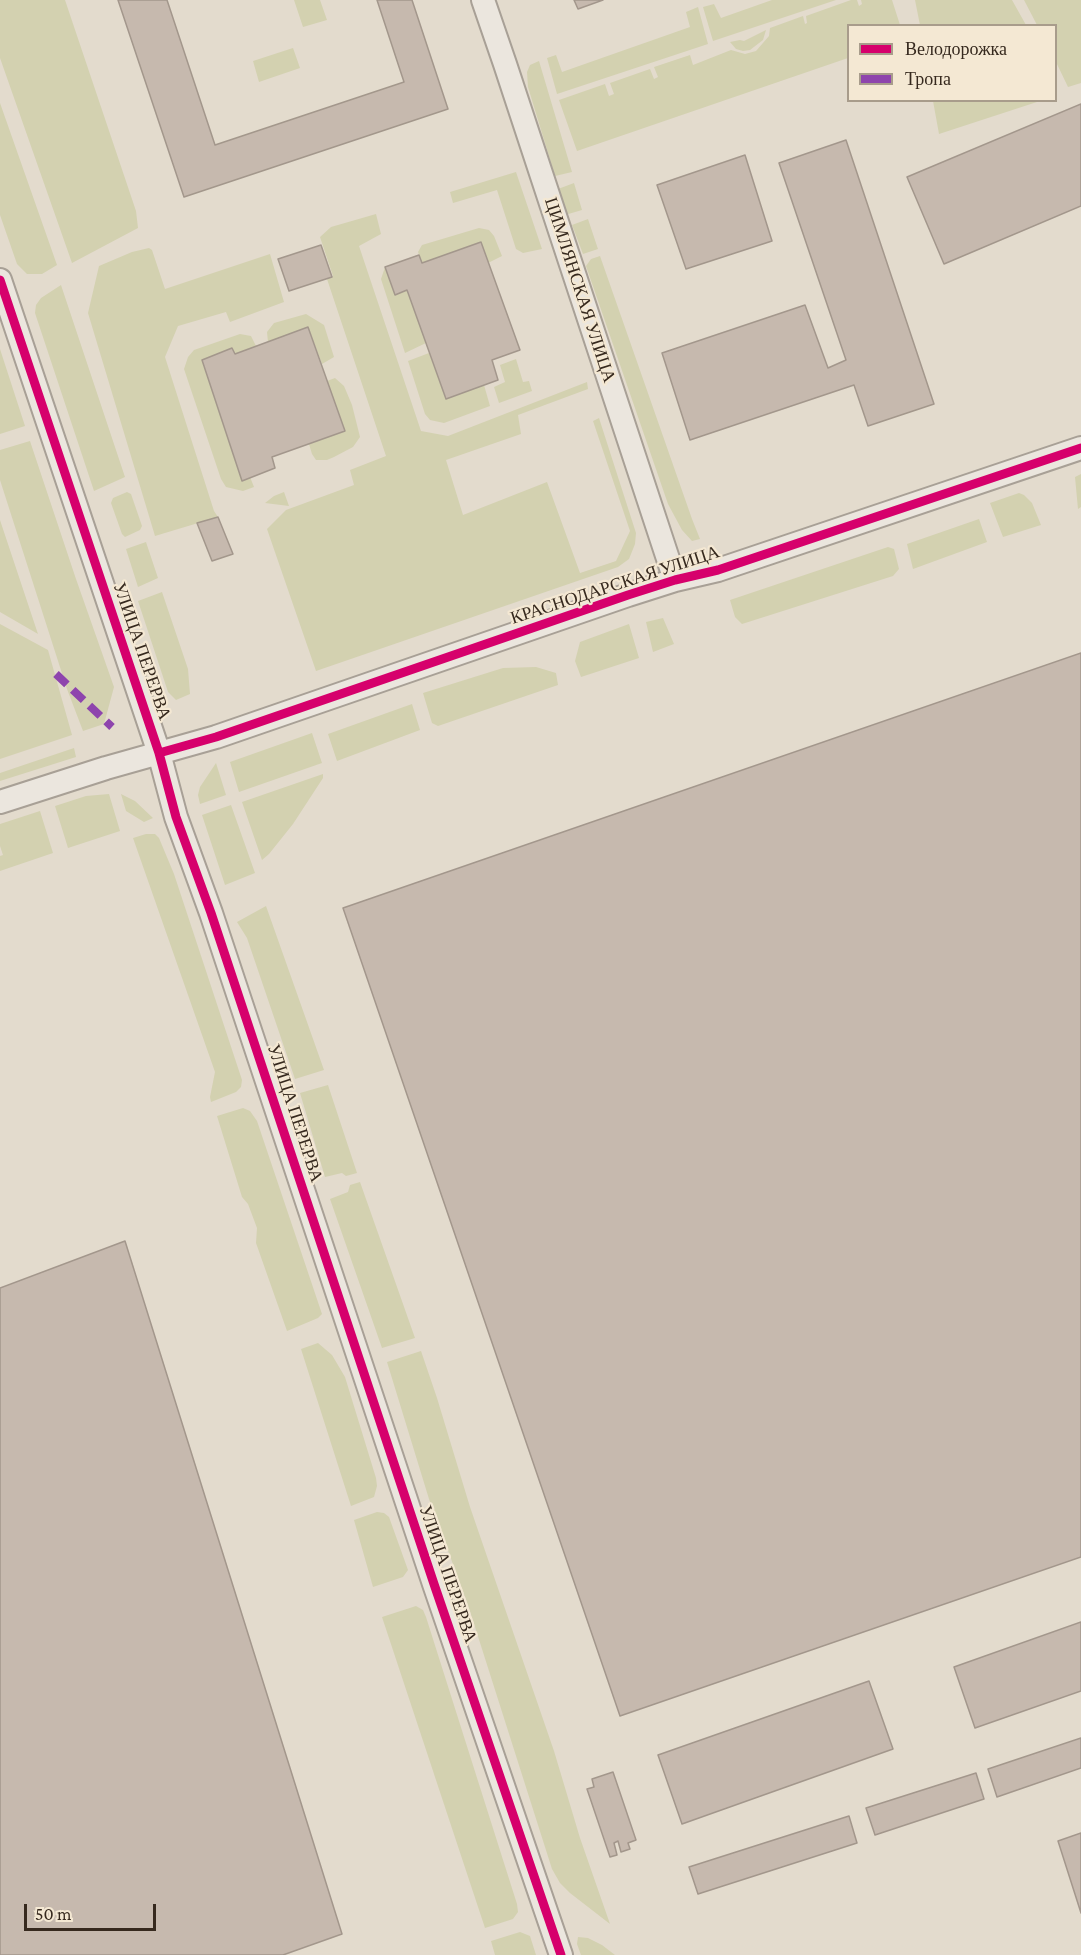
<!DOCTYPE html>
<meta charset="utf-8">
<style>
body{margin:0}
#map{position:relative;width:1081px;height:1955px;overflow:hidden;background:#e3dbcd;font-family:"Crimson Pro",serif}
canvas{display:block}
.legend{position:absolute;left:847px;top:24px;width:210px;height:78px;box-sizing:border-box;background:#f4e8d3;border:2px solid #a89c8b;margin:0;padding:8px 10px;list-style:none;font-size:18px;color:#36291e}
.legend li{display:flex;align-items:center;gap:12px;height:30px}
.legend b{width:30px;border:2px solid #a89c8b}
.scale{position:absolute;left:24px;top:1904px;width:132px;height:27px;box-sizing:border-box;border:3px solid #36291e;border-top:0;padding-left:8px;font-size:18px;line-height:21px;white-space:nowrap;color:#36291e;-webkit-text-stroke:4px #f4e8d3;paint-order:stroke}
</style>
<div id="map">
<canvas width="1081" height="1955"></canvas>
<ul class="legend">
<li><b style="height:8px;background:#d6006c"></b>Велодорожка</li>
<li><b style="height:8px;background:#8e44ad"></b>Тропа</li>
</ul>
<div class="scale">50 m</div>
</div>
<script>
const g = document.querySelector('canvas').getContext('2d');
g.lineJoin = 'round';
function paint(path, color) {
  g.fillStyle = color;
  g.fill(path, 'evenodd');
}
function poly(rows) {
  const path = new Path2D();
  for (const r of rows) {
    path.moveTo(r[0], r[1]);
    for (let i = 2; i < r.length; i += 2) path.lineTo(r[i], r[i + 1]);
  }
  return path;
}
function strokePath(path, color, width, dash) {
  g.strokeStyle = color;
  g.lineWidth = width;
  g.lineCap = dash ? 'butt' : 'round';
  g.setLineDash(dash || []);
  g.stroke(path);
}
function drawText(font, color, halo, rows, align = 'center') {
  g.font = font + ' "Crimson Pro",serif';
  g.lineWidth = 4.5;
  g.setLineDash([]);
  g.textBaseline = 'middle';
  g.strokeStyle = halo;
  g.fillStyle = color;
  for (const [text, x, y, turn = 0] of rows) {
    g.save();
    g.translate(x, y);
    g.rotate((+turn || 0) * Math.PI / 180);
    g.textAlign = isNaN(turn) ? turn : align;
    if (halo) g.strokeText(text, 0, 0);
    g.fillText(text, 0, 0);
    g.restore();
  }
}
const green = poly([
 [0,0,65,0,136,211,138,228,72,263,0,58],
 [294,0,320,0,327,20,303,27],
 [772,0,836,0,713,41,703,7,714,4,721,18],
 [851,0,857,0,859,6,862,4,861,0,892,0,900,25,848,26,848,58,577,151,559,100,605,84,609,96,614,94,610,83,650,69,654,79,658,77,654,67,690,55,693,65,731,50,745,54,756,51,769,36,770,28,803,16,805,24,807,23,806,16],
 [915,0,1012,0,1026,25,920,25],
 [1024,0,1081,0,1081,83,1068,87,1056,62,1056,26,1037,25],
 [698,7,708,44,557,94,547,58,556,55,562,72,690,27,686,12],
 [766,30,763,40,750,50,743,51,736,49,730,42,740,40,744,41],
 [293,48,300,68,259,82,253,61],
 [539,61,572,172,555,176,528,87,527,72,530,65],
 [933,101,933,100,1040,101,939,134],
 [0,103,57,265,42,274,27,274,17,264,0,215],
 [516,172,542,249,523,253,516,249,497,190,453,203,450,192],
 [574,183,582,210,565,215,558,189],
 [376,214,381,234,359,246,421,431,448,436,587,382,588,389,518,415,521,434,446,460,463,515,547,482,580,573,616,561,630,531,593,421,599,418,636,533,635,544,629,559,618,567,316,671,267,529,286,510,354,485,350,470,386,456,327,279,333,276,320,237,331,227],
 [588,219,598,249,583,254,572,225],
 [479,228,489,230,494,236,502,256,488,263,422,263,418,252,422,245],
 [149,248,152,250,165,289,270,254,284,302,230,322,226,312,178,326,165,357,214,511,218,517,155,536,88,313,99,266,132,252],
 [600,256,692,519,700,539,692,541,682,530,668,504,586,266,591,259],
 [385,267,395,294,407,290,426,343,405,353,381,279],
 [61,285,125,477,94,491,35,313,36,305,41,298],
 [306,314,324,325,334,357,322,364,308,327,268,342,267,332,274,323],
 [240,334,251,336,256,346,235,354,232,348,202,360,242,480,250,477,254,487,243,491,226,487,221,479,184,369,188,357,194,350],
 [0,349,25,426,0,434],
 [429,353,446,399,484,385,490,406,444,423,430,420,425,414,408,361],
 [516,359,523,382,529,381,532,391,499,403,494,387,505,382,500,365],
 [335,378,344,386,352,405,360,437,353,447,334,457,327,460,316,460,312,454,309,444,345,431,327,381],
 [30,441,76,579,114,687,104,724,83,731,67,689,0,480,0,450],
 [1081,474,1081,507,1078,509,1075,477],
 [127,492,131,494,142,526,140,530,125,537,122,534,111,503,113,498],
 [284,492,289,506,265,503,274,496],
 [1019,493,1024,495,1032,503,1041,525,1003,537,990,503],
 [979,519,987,542,913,569,907,544],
 [0,520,38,634,0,612],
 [146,542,158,578,138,587,126,549],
 [888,547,894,549,899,569,893,576,742,624,735,617,730,600],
 [162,592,188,669,190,694,176,700,168,692,138,601],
 [663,618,674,644,653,652,646,622],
 [0,624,48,650,72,735,0,759],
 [629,624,639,658,581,677,575,661,580,642],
 [536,667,556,673,558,685,438,726,432,723,423,693,503,668],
 [412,704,420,730,337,761,328,734],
 [312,733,322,763,239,792,230,762],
 [74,748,76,757,0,781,0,773],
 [216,763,226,795,200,804,198,795,200,787],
 [323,774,323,778,293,824,269,854,262,860,242,802],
 [109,794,120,831,68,848,55,806,86,796],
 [121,794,135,801,153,818,144,822,126,811],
 [231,805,255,873,225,885,202,815],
 [40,811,53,853,0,871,0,856,3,855,0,846,0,824],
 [146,834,155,834,159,838,174,874,242,1080,241,1087,236,1092,211,1102,210,1097,215,1072,133,838],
 [266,906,324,1070,295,1079,247,938,237,922],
 [328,1085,357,1173,346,1176,342,1173,325,1177,300,1093],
 [243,1108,250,1111,257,1121,322,1314,318,1318,287,1331,256,1243,257,1228,248,1204,242,1197,217,1116],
 [360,1182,415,1338,382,1348,330,1199,348,1192,350,1185],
 [318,1343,332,1355,345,1377,376,1478,377,1486,374,1497,351,1506,301,1349],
 [421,1351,437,1398,470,1507,554,1751,580,1838,610,1924,570,1893,560,1883,552,1869,468,1605,429,1499,387,1362],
 [377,1512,384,1513,389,1517,408,1570,403,1577,373,1587,354,1520],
 [416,1606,423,1610,426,1617,517,1904,518,1912,513,1919,485,1928,382,1617],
 [520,1932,530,1936,536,1955,495,1955,491,1941],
 [578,1937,588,1938,602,1945,615,1955,581,1955,577,1944]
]);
const building = poly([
 [118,0,167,0,215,145,404,82,377,0,412,0,448,109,184,197,118,0],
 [574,0,603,0,578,9,574,0],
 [1081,104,1081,206,944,264,907,177,1081,104],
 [846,140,934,404,868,426,854,385,690,440,662,353,805,305,828,368,846,360,779,163,846,140],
 [745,155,772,241,686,269,657,185,745,155],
 [481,242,520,350,492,360,498,380,446,399,407,290,395,295,385,267,419,255,422,263,481,242],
 [321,245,332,277,289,291,278,259,321,245],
 [308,327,345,431,272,457,275,468,242,481,202,360,232,348,235,354,308,327],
 [218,517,233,554,212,561,197,523,218,517],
 [1081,653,1081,1557,620,1716,343,908,1081,653],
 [125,1241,342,1934,283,1955,0,1955,0,1288,125,1241],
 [1081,1622,1081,1691,975,1728,954,1667,1081,1622],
 [869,1681,893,1749,682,1824,658,1755,869,1681],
 [1081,1738,1081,1768,997,1797,988,1769,1081,1738],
 [613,1772,636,1840,628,1843,630,1849,621,1852,618,1841,614,1843,617,1855,610,1857,587,1789,594,1787,592,1779,613,1772],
 [976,1773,984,1799,875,1835,866,1808,976,1773],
 [849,1816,857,1843,698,1894,689,1867,849,1816],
 [1081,1833,1081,1913,1058,1841,1081,1833]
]);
const minor = poly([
 [483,0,505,64,675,580],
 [0,280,159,753,176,817,211,913,434,1584,561,1955],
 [0,802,106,768,216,737,628,595,675,580,718,570,1081,448]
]);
const quiet = poly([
 [56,674,112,727]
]);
const cycleway = poly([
 [0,280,159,753,176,817,211,913,434,1584,561,1955],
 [159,753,216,737,628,595,675,580,718,570,1081,448]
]);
const streetNames = [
 ["ЦИМЛЯНСКАЯ УЛИЦА",580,290,72],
 ["КРАСНОДАРСКАЯ УЛИЦА",615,585,-18],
 ["УЛИЦА ПЕРЕРВА",142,651,71],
 ["УЛИЦА ПЕРЕРВА",295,1113,72],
 ["УЛИЦА ПЕРЕРВА",448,1574,71]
];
paint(green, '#d3d1b0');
paint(building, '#c6b9ae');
strokePath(building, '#a3978c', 1.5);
strokePath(minor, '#a8a096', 26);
strokePath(minor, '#ebe6de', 22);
strokePath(quiet, '#8e44ad', 8, [15, 8]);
strokePath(cycleway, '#d6006c', 9);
drawText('18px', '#36291e', '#f4e8d3', streetNames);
</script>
